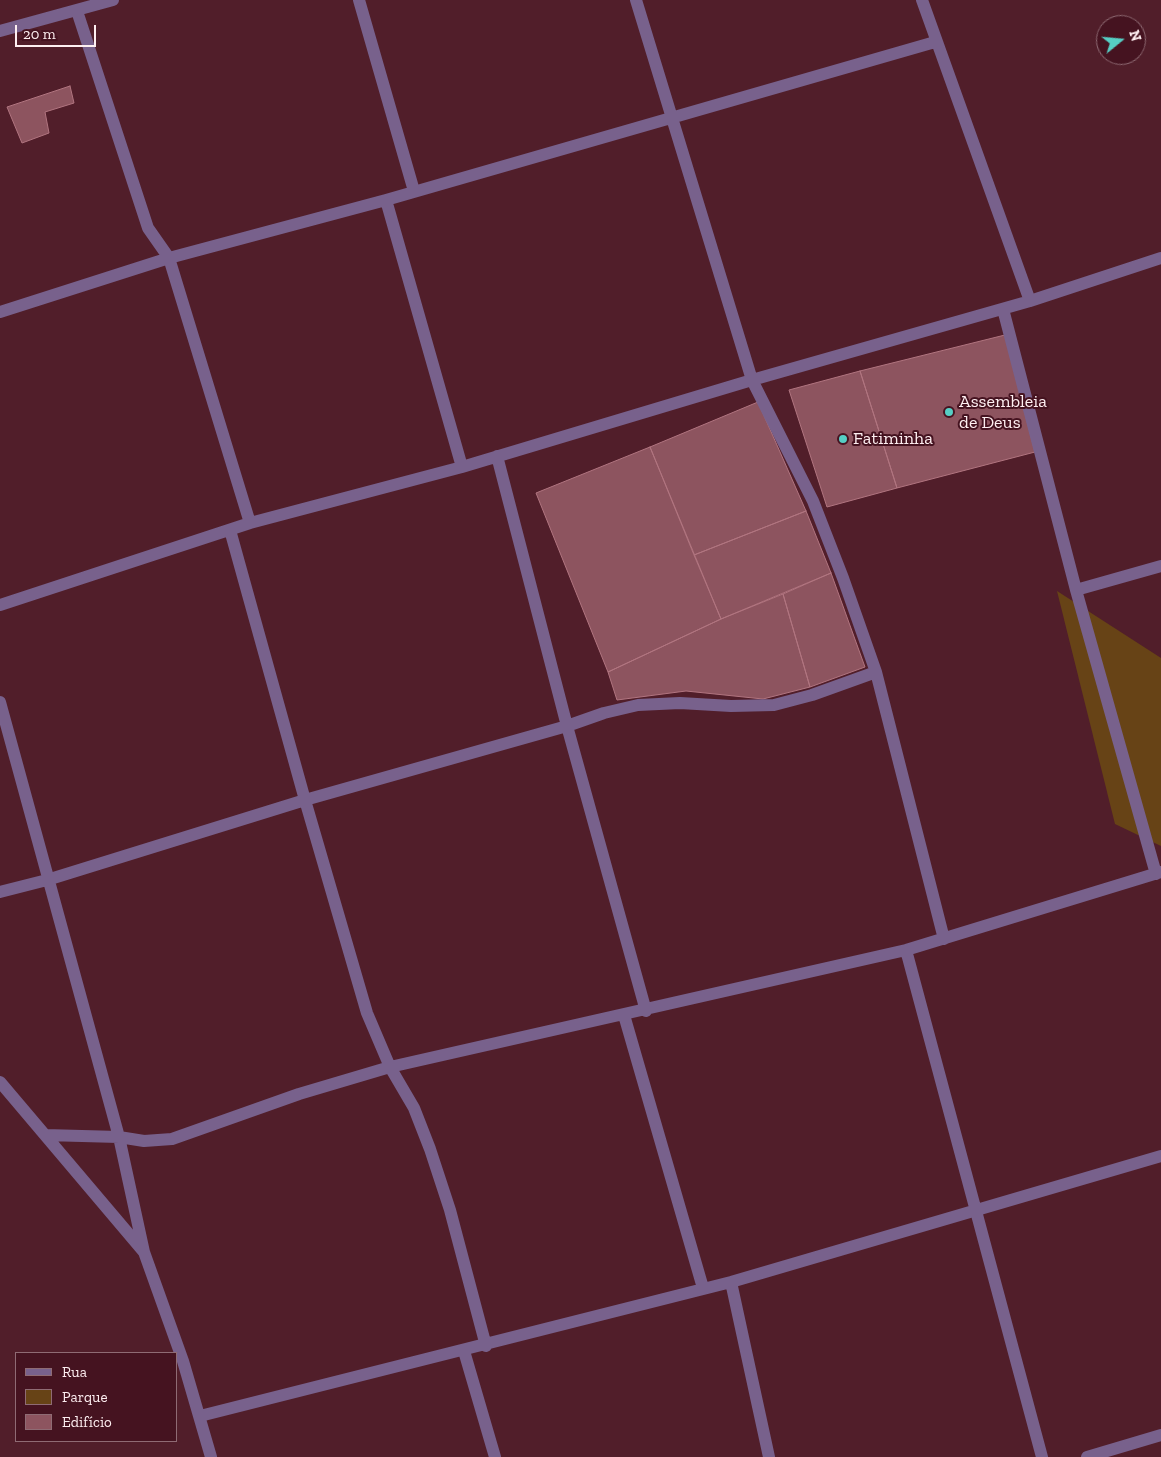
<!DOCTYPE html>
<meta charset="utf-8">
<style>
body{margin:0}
#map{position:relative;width:1161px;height:1457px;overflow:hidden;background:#511e2a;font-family:"Zilla Slab",serif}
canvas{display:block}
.legend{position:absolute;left:15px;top:1352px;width:162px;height:90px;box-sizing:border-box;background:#451320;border:1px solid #8f6b74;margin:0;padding:6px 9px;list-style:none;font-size:15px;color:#feeff1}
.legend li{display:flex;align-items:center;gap:10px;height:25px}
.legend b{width:25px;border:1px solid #8f6b74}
.north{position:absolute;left:1096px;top:15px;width:50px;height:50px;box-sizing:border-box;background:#451320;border:1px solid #8f6b74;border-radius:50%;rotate:73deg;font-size:14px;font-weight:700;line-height:20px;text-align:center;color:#feeff1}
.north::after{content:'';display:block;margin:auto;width:18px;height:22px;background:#56cec4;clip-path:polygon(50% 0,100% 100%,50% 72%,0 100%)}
.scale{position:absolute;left:15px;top:25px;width:81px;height:22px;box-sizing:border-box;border:2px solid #feeff1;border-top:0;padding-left:6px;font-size:15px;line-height:18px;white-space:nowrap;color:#feeff1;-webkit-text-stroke:4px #451320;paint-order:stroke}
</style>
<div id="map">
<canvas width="1161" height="1457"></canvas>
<ul class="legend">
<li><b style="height:6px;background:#78618c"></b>Rua</li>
<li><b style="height:14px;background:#674316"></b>Parque</li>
<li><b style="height:14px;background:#8d545f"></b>Edifício</li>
</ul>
<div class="north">N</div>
<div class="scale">20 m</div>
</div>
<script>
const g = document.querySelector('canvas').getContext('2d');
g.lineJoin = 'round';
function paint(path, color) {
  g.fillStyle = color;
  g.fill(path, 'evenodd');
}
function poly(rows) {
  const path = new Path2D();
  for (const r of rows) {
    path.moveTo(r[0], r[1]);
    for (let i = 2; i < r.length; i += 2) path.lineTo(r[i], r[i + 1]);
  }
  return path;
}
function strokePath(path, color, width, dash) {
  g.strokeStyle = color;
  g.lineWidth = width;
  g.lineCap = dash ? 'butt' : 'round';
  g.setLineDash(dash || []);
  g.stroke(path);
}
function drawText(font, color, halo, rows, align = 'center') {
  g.font = font + ' "Zilla Slab",serif';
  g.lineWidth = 4;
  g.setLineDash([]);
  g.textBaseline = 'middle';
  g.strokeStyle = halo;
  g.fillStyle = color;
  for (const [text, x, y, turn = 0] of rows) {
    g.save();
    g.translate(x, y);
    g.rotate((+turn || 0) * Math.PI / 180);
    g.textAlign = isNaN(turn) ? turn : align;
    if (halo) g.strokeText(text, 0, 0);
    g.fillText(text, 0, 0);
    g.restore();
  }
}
const green = poly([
 [1057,591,1161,658,1161,846,1115,824]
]);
const building = poly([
 [70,86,74,103,45,112,49,133,22,143,7,107,70,86],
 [1005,335,1035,452,897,488,860,371,1005,335],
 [860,371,897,488,827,507,789,390,860,371],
 [758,402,806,511,694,555,650,447,758,402],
 [650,447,721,619,608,672,536,493,650,447],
 [806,511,831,573,721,619,694,555,806,511],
 [831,573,865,667,810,687,783,594,831,573],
 [783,594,810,687,763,699,686,691,617,700,608,672,721,619,783,594]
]);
const street = poly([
 [359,0,414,191],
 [636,0,752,380,813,501,843,578,876,672,944,939],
 [922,0,1030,301],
 [77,11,148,228,169,258,250,523],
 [0,31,113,0],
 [386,200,462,467],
 [1003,309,1076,590,1156,874],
 [0,312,169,258,386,200,935,42],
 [497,456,567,726,646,1011],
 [230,530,305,800,367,1013,390,1067,414,1108,430,1149,450,1210,486,1346],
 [1076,590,1161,566],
 [0,605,250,523,462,467,752,380,1030,301,1161,258],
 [0,702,119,1137,144,1252],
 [0,892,47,880,305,800,567,726,604,713,638,705,680,703,731,706,774,705,812,695,876,672],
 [906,950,1042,1457],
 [624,1015,703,1288],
 [0,1082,144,1252,183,1361,211,1457],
 [45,1135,119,1137,144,1141,172,1139,299,1094,390,1067,906,950,1161,872],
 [731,1282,769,1457],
 [464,1351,495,1457],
 [200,1416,731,1282,1161,1156],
 [1087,1457,1161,1435]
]);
const markers = [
 [949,412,5,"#56cec4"],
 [843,439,5,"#56cec4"]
];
const poiNames = [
 ["Assembleia",959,402],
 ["de Deus",959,423],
 ["Fatiminha",853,439]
];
paint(green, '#674316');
paint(building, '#8d545f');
strokePath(building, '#b17580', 1);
strokePath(street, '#78618c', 12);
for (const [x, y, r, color] of markers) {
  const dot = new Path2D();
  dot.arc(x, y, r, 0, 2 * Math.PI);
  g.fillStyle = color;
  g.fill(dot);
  strokePath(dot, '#451320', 2);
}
drawText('18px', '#feeff1', '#451320', poiNames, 'left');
</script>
